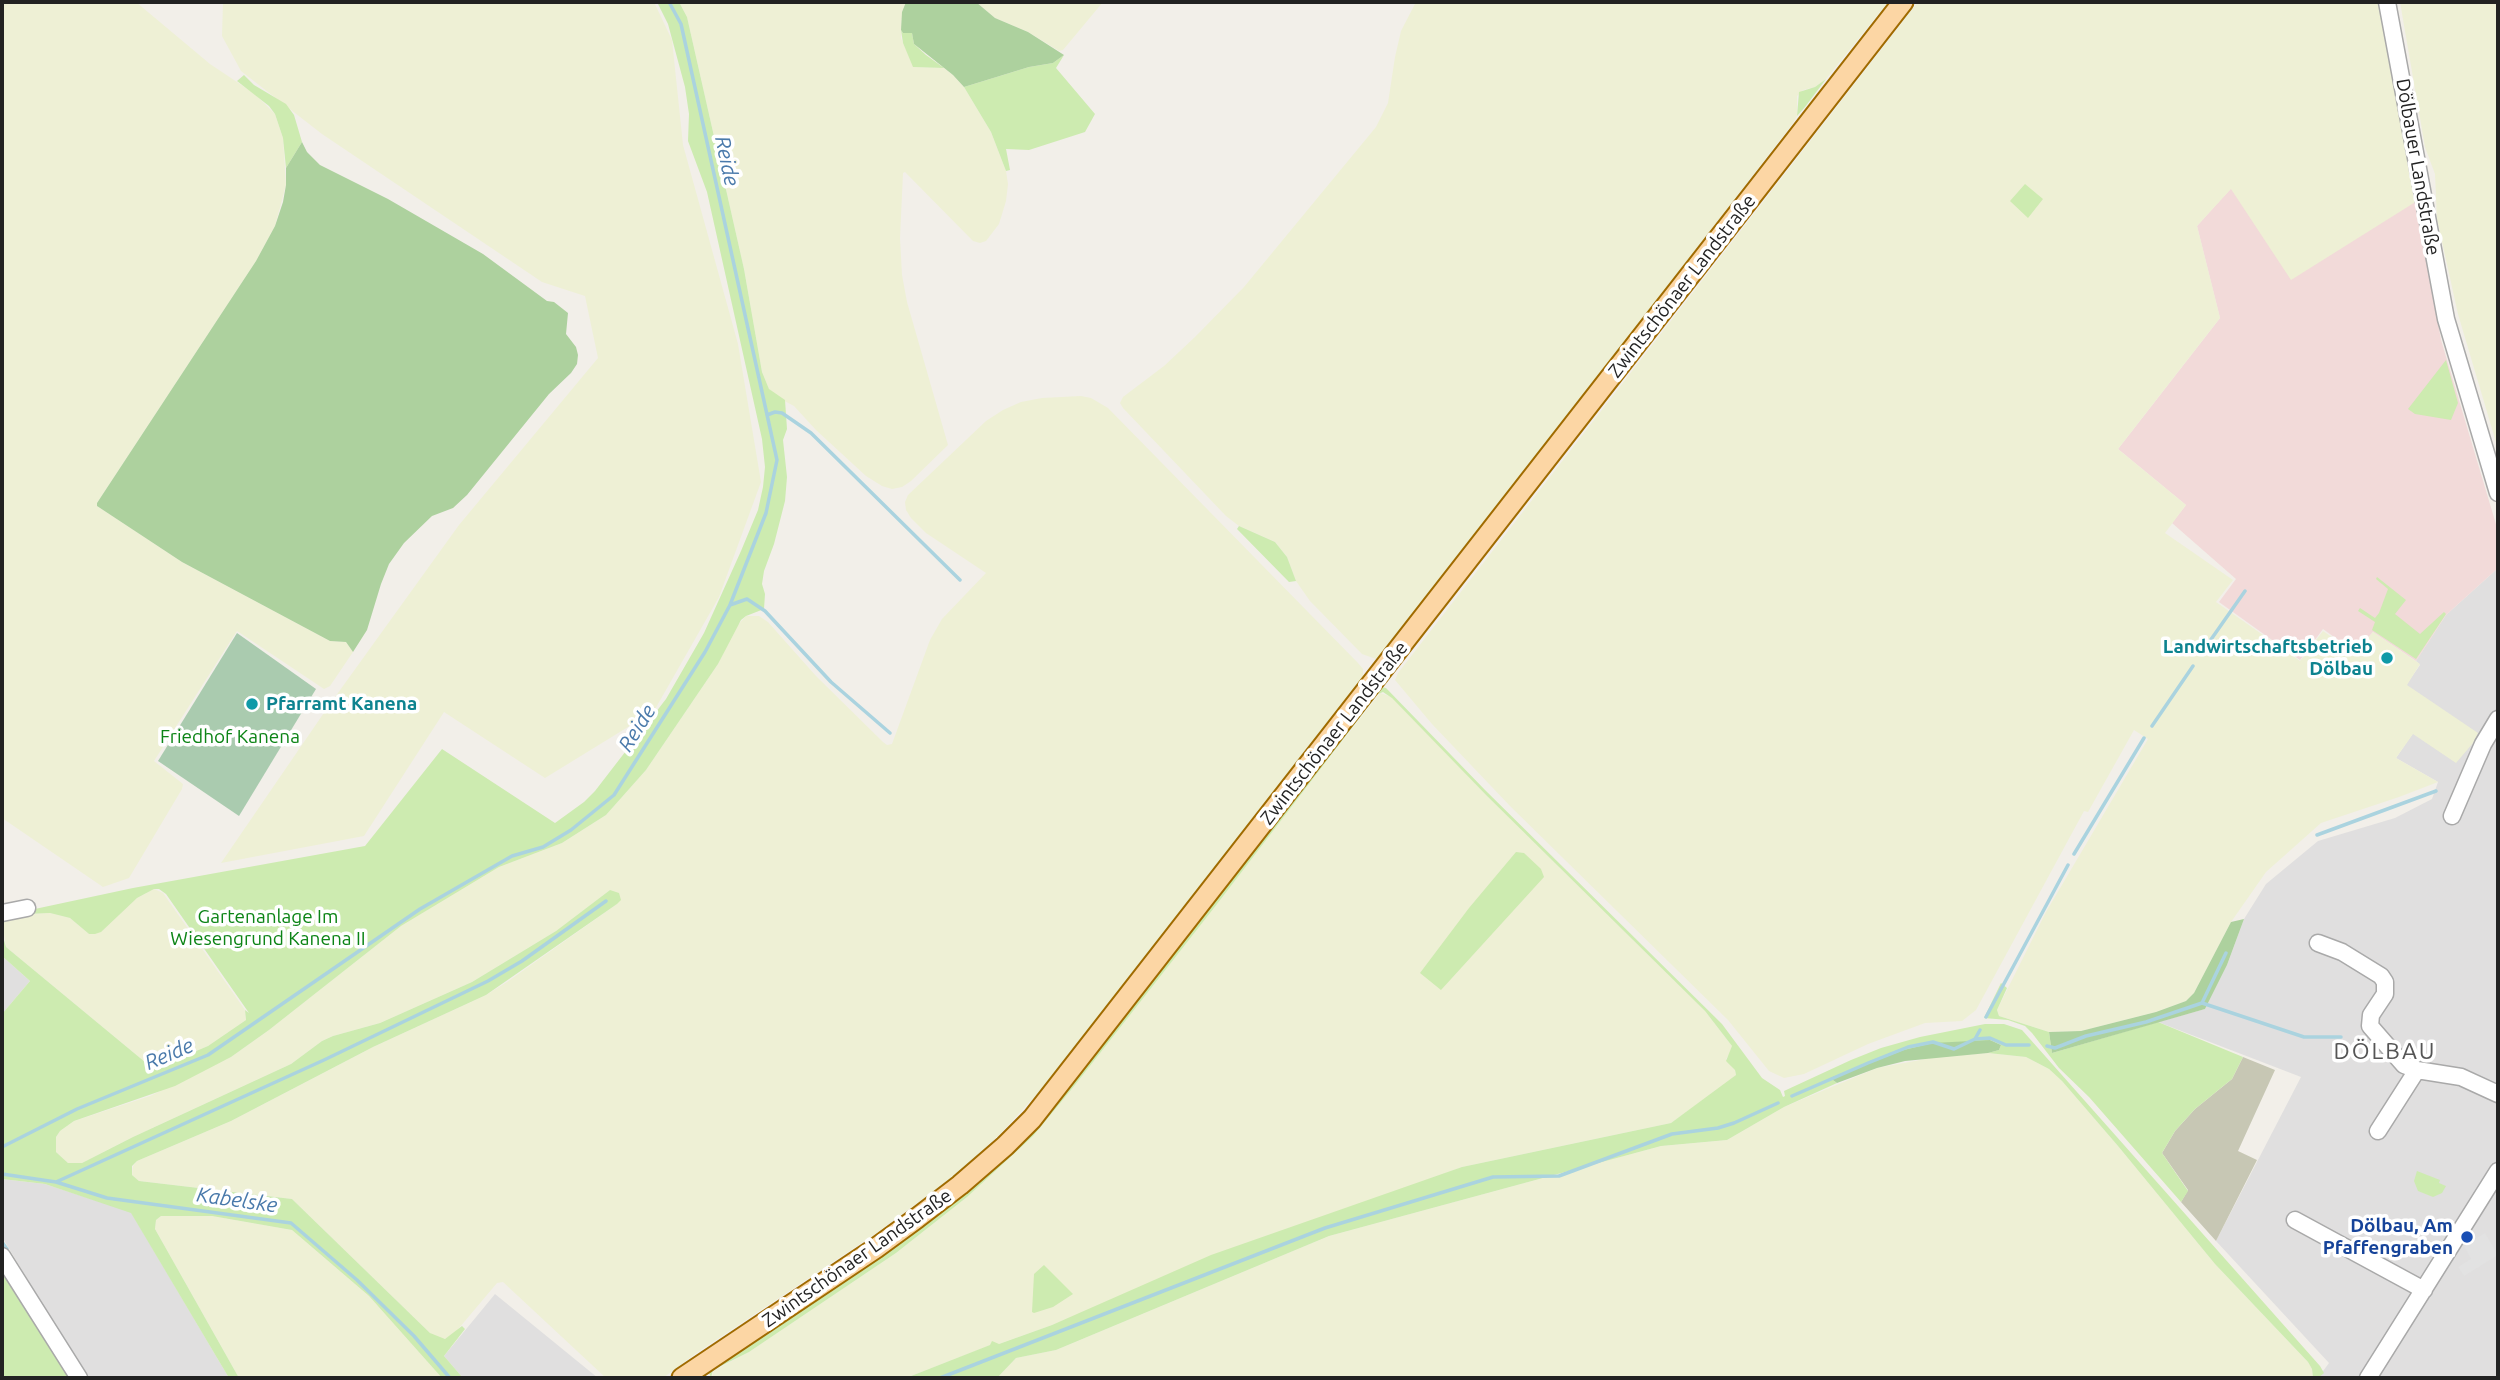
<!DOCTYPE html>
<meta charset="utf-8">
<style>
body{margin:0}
#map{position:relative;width:2500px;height:1380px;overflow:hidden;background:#f2efe9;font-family:Ubuntu,sans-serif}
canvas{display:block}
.frame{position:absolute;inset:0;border:4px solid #222;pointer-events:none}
</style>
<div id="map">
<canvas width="2500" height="1380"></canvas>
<div class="frame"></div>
</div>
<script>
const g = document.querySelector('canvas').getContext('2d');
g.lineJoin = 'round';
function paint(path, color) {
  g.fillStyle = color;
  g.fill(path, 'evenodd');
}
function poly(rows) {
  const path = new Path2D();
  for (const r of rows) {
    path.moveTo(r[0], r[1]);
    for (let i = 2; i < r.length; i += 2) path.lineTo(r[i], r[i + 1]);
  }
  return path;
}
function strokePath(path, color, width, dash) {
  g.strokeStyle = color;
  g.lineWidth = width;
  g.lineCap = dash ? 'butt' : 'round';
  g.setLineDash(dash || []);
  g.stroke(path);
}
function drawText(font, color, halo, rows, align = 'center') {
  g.font = font + ' Ubuntu,sans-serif';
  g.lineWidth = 7;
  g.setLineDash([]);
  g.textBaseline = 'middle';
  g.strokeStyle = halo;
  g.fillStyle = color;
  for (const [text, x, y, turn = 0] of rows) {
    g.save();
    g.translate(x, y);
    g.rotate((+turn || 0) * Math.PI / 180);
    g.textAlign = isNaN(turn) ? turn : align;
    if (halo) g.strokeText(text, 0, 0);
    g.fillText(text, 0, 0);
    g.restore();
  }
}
const residential = poly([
 [2498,568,2498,1378,2318,1378,2329,1363,2216,1241,2301,1077,2158,1022,2205,1009,2227,965,2244,919,2266,884,2318,841,2395,818,2432,799,2438,782,2396,758,2413,733,2456,762,2406,685,2420,665,2416,661,2446,615],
 [2,956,30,981,2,1014],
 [2,1179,45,1184,131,1212,229,1378,87,1378,2,1237],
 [495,1294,598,1378,463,1378,444,1356]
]);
const commercial = poly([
 [2231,188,2417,201,2441,340,2498,531,2498,568,2446,615,2416,661,2373,632,2355,652,2323,629,2300,660,2219,602,2236,579,2172,523,2186,505,2118,449,2220,318,2197,226]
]);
const construction = poly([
 [2243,1057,2275,1070,2238,1151,2257,1160,2216,1241,2181,1202,2188,1190,2162,1153,2175,1131,2195,1109,2232,1079]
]);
const farmland = poly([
 [2,2,136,2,210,64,255,94,275,114,283,138,286,185,275,226,256,261,97,503,97,506,182,562,330,641,346,642,353,652,330,686,324,689,237,631,154,761,183,784,182,789,129,878,103,887,2,818],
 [223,2,654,2,672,40,683,145,738,344,761,482,719,597,654,711,545,778,444,712,364,836,221,863,330,704,459,525,598,358,585,296,542,282,322,134,241,71,222,36],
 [679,2,906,2,902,12,901,38,914,67,944,68,953,75,964,87,991,132,1006,171,1008,184,1006,201,999,224,986,241,980,243,973,241,905,172,903,173,900,238,902,275,907,302,948,445,911,481,902,487,892,489,882,486,866,476,816,430,794,406,775,396,769,389,762,372,744,269,687,17],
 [976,2,1103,2,1063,50,1059,51,1028,32,995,18],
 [1416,2,1888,2,1826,79,1815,87,1803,90,1797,96,1797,116,1793,123,1385,653,1376,659,1362,654,1310,601,1296,581,1287,557,1275,542,1239,526,1226,516,1123,408,1120,403,1123,397,1164,366,1195,337,1244,287,1376,127,1388,103,1395,57,1401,31],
 [1918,2,2378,2,2417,201,2291,280,2231,189,2197,226,2220,318,2118,449,2186,505,2165,533,2233,580,2216,602,2300,661,2323,631,2355,653,2373,632,2420,664,2407,685,2478,733,2473,743,2456,763,2413,734,2396,758,2438,782,2399,797,2321,823,2266,872,2231,922,2194,993,2186,1001,2156,1012,2081,1031,2049,1032,1999,1016,1997,1010,2046,912,2148,739,2134,730,2088,812,2084,811,1976,1010,1962,1021,1925,1023,1868,1044,1804,1074,1784,1078,1769,1071,1728,1020,1510,806,1432,724,1395,680,1398,673],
 [2400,2,2498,2,2498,449,2458,314,2437,219,2435,174,2425,147],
 [1081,396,1091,398,1108,408,1358,663,1363,669,1363,679,1204,891,1036,1095,999,1135,954,1176,875,1234,695,1354,663,1378,606,1378,503,1282,497,1283,454,1334,445,1339,437,1338,430,1333,292,1199,139,1181,132,1175,133,1166,137,1161,231,1121,373,1047,486,995,507,982,617,904,610,890,556,931,472,982,380,1023,333,1036,322,1041,291,1064,133,1137,82,1163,68,1163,56,1152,56,1137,60,1131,74,1121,150,1096,231,1057,269,1030,401,926,499,867,562,843,606,815,646,770,718,664,735,628,746,616,759,616,768,622,816,676,883,742,887,745,892,744,930,640,942,619,986,573,926,533,911,518,906,510,905,502,908,495,986,421,1003,410,1021,402,1042,398],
 [1380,693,1392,697,1487,796,1705,1011,1732,1046,1733,1050,1726,1059,1735,1070,1736,1075,1733,1079,1671,1123,1462,1167,1052,1325,999,1344,991,1345,906,1378,712,1378,713,1371,749,1352,896,1253,967,1197,1075,1085],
 [154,889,163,893,245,1010,246,1020,208,1046,161,1067,151,1067,6,947,2,923,27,914,50,913,70,918,89,934,137,898],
 [1988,1053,2026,1057,2049,1069,2062,1081,2118,1146,2215,1264,2308,1362,2312,1369,2313,1378,997,1378,1016,1358,1056,1350,1329,1236,1661,1146,1727,1140,1784,1107,1877,1068,1936,1057],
 [161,1216,212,1216,292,1230,369,1296,442,1378,239,1378,155,1229,156,1220]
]);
const grass = poly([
 [657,2,679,2,687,17,744,269,762,372,769,389,785,400,787,429,783,440,787,477,785,501,774,544,764,571,762,584,765,594,764,609,746,616,741,620,718,664,646,770,606,815,562,843,499,867,401,926,269,1030,231,1057,175,1086,74,1121,60,1131,56,1137,56,1152,68,1163,82,1163,133,1137,291,1064,322,1041,333,1036,380,1023,472,982,556,931,610,890,619,893,621,900,617,904,486,995,373,1047,231,1121,137,1161,132,1166,132,1175,139,1181,292,1199,430,1333,445,1339,462,1326,465,1329,444,1356,463,1378,442,1378,369,1296,292,1230,212,1216,161,1216,156,1220,155,1229,239,1378,229,1378,131,1213,45,1184,2,1179,2,1014,30,981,2,956,2,933,6,947,151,1067,161,1066,208,1046,246,1020,245,1010,249,1013,166,894,159,889,154,889,137,898,101,932,95,934,89,934,70,918,50,913,27,914,2,923,2,916,133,888,365,846,442,749,555,823,584,802,595,791,666,699,704,633,741,551,758,510,763,487,765,467,762,439,707,192,688,141,689,114,685,87,668,24],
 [901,30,903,33,912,33,914,44,926,55,944,68,913,67,903,43],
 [1064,55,1056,68,1095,114,1085,132,1029,150,1006,149,1010,170,1006,171,991,132,964,87,1029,67,1053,63],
 [244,75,254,85,286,104,294,115,302,142,286,168,283,138,275,114,269,106,237,81],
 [1826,79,1805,107,1797,116,1799,92,1815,87],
 [2025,184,2043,199,2028,218,2010,201],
 [2446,360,2458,403,2451,420,2415,414,2408,409],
 [1239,526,1275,542,1287,557,1296,581,1289,582,1237,529],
 [2377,577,2406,600,2395,614,2420,634,2444,612,2446,614,2416,659,2372,630,2375,622,2358,611,2360,608,2375,618,2379,613,2388,589,2376,579],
 [1381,687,1386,688,1485,790,1722,1024,1762,1078,1780,1090,1783,1097,1785,1096,1784,1091,1851,1060,1881,1048,1920,1037,1985,1024,2004,1024,2022,1030,2320,1366,2324,1373,2318,1378,2313,1378,2312,1369,2308,1362,2215,1264,2118,1146,2062,1081,2049,1069,2026,1057,1988,1053,1999,1050,2001,1045,1990,1040,1830,1078,1837,1083,1784,1107,1727,1140,1661,1146,1329,1236,1056,1350,1016,1358,997,1378,906,1378,990,1345,992,1341,999,1344,1052,1325,1211,1255,1462,1167,1671,1123,1736,1075,1735,1070,1726,1061,1732,1046,1705,1011,1487,796,1392,698,1383,692,1378,694,1217,904,1075,1085,1033,1136,967,1197,896,1253,749,1352,713,1370,711,1378,707,1367,986,1169],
 [1516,852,1524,853,1541,869,1544,877,1441,990,1420,973,1469,908],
 [2001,983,2007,988,1997,1010,1999,1016,2049,1032,2052,1053,2158,1022,2243,1057,2232,1079,2195,1109,2175,1131,2162,1153,2188,1191,2181,1202,2089,1097,2059,1068,2032,1033,2025,1026,2008,1020,1984,1018],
 [2417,1171,2440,1180,2439,1183,2446,1186,2442,1193,2433,1197,2418,1191,2414,1181],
 [1044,1265,1073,1294,1053,1307,1034,1313,1032,1312,1034,1274],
 [2,1273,53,1353,69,1378,2,1378]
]);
const forest = poly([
 [906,2,976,2,995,18,1028,32,1064,55,1053,63,1029,67,964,87,953,75,914,44,912,33,903,33,901,30,902,12],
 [302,142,307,152,320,165,388,199,483,254,547,301,554,302,568,313,566,334,576,347,578,355,577,364,571,373,549,394,467,495,453,508,432,516,404,543,389,564,381,584,367,630,353,652,346,642,330,641,182,562,97,506,97,503,256,261,275,226,283,202,286,185,286,168],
 [2244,919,2227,965,2205,1009,2052,1053,2049,1032,2081,1031,2156,1012,2186,1001,2194,993,2231,922],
 [1990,1040,2001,1045,1999,1050,1988,1053,1905,1061,1877,1068,1837,1083,1830,1078,1904,1050,1933,1043]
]);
const cemetery = poly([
 [237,633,316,689,239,816,158,761]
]);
const parking = poly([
 [2485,1233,2498,1255,2464,1276,2458,1267,2471,1259,2464,1246]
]);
const stream = poly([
 [767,415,775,412,782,413,811,433,960,580],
 [730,605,747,599,765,611,831,682,890,733],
 [2205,648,2245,591],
 [2152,726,2193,666],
 [2317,835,2436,791],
 [2074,854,2144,738],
 [2202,1003,2304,1037,2341,1037],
 [1986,1017,2068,865],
 [1975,1039,1980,1030],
 [2047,1046,2055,1048,2086,1036,2146,1022,2202,1003,2226,953],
 [1792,1096,1868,1063,1908,1047,1933,1042,1954,1049,1975,1039,1990,1038,2006,1045,2029,1045],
 [2,1147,77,1109,208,1055,420,909,512,856,543,847,571,830,614,795,705,652,730,605,766,513,777,460,681,24,669,2],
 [2,1174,56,1182,107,1198,291,1223,357,1280,414,1336,450,1378],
 [56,1182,324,1060,488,981,522,961,606,901],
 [2,1242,7,1249],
 [940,1378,1325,1228,1493,1177,1559,1176,1672,1134,1718,1128,1734,1123,1778,1103]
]);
const minor = poly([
 [2387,2,2446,319,2498,493],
 [2452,816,2483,744,2498,719],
 [2,913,27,908],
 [2318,943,2342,952,2381,976,2385,982,2385,994,2371,1015,2370,1026,2404,1065,2417,1070,2461,1077,2498,1094],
 [2378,1131,2417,1070],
 [2295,1220,2424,1290],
 [2,1256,79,1378],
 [2368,1378,2498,1171]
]);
const major = poly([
 [682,1378,876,1248,917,1218,960,1185,1005,1146,1032,1119,1903,2]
]);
const markers = [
 [2387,658,7,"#0f9aa8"],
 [252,704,7,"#0f9aa8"],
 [2467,1237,7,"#1a4fb4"]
];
const streetNames = [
 ["Dölbauer Landstraße",2418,167,80],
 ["Zwintschönaer Landstraße",1682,286,-52],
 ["Zwintschönaer Landstraße",1334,733,-52],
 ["Zwintschönaer Landstraße",857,1258,-35]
];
const cultureNames = [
 ["Landwirtschaftsbetrieb",2373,647],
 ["Dölbau",2373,669],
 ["Pfarramt Kanena",266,704,"left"]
];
const parkNames = [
 ["Friedhof Kanena",230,737],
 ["Gartenanlage Im",268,917],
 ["Wiesengrund Kanena II",268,939]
];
const transitNames = [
 ["Dölbau, Am",2453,1226],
 ["Pfaffengraben",2453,1248]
];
const waterNames = [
 ["Reide",727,161,78],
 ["Reide",637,728,-58],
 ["Reide",169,1054,-23],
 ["Kabelske",237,1200,8]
];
const quarterNames = [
 ["DÖLBAU",2385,1051]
];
paint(residential, '#e0dfdf');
paint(commercial, '#f2dad9');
paint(construction, '#c7c7b4');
paint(farmland, '#eef0d5');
paint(grass, '#cdebb0');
paint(forest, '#add19e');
paint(cemetery, '#aacbaf');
paint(parking, '#e2e2e2');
strokePath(stream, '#aad3df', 3.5);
strokePath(minor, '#a9a9a9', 19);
strokePath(major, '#a06b00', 23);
strokePath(minor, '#fff', 16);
strokePath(major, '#fcd6a4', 19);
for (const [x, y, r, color] of markers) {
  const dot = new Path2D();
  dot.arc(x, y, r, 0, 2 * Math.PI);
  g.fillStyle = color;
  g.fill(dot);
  strokePath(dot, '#fff', 2.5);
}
drawText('19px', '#222', '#fff', streetNames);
drawText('bold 19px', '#0d838f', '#fff', cultureNames, 'right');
drawText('19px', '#0c8416', '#fff', parkNames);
drawText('bold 19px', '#164399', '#fff', transitNames, 'right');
drawText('italic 21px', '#4a7aab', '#fff', waterNames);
g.letterSpacing = '2px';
drawText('23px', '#555', '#fff', quarterNames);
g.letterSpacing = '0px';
</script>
